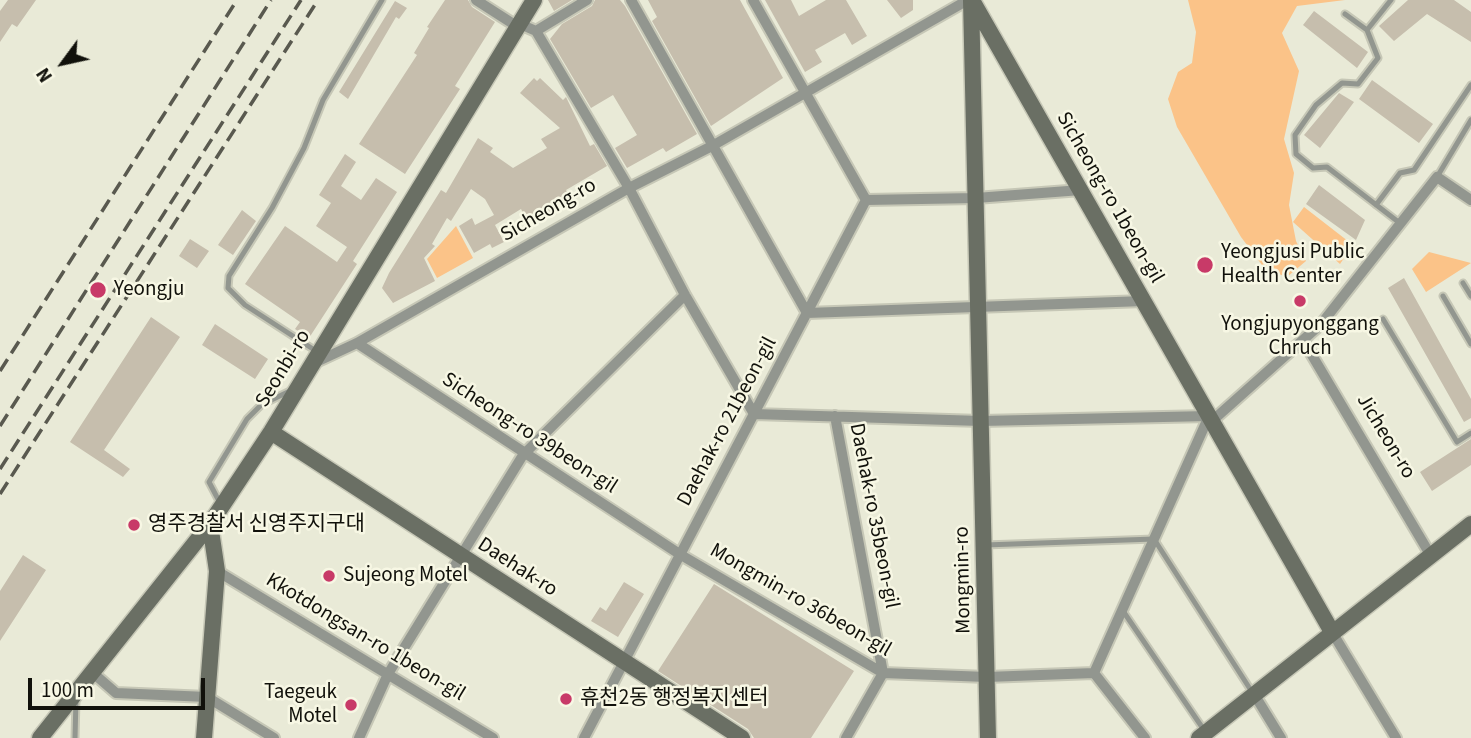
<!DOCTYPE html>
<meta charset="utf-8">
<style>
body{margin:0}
#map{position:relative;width:1471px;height:738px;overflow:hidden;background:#e9ead7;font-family:"Source Sans 3",sans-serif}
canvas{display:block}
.north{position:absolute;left:28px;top:28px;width:70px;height:70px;-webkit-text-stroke:5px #f7f7e4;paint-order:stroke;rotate:237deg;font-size:19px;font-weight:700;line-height:28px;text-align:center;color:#11110b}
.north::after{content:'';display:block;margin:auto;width:24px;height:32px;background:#11110b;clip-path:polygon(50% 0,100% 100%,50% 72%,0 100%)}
.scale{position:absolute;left:28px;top:678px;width:177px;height:32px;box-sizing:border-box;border:4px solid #11110b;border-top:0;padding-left:9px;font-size:21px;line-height:24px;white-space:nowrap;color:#11110b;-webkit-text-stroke:5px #f7f7e4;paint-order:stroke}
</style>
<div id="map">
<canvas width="1471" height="738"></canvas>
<div class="north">N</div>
<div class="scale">100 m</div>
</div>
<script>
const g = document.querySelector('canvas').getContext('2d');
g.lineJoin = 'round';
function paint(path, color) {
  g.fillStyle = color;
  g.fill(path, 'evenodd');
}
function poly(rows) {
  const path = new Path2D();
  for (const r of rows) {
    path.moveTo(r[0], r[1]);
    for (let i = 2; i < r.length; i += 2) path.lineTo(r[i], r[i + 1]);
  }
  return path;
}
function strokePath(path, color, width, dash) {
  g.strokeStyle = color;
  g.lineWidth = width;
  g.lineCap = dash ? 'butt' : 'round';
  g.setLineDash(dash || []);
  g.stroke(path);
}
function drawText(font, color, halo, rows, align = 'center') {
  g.font = font + ' "Source Sans 3","Noto Sans KR",sans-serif';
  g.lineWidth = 5;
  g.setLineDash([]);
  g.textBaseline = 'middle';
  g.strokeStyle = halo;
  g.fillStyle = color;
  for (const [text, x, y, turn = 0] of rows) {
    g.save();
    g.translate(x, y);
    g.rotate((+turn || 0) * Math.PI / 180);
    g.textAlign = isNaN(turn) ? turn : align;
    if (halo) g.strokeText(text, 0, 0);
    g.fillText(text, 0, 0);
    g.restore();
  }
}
const green = poly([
 [1188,0,1345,0,1297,6,1282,33,1299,71,1284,139,1294,173,1289,205,1296,241,1306,261,1287,277,1265,269,1241,237,1177,127,1168,99,1178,72,1192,63,1196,32],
 [1304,207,1353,245,1340,264,1293,222],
 [456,226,473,258,437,278,427,259],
 [1429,252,1471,263,1426,292,1412,269]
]);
const building = poly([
 [8,0,36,0,17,27,12,24,0,42,0,11],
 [445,0,468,0,472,7,495,22,455,86,460,89,405,174,359,144,417,55,414,53,429,28,427,27],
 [548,0,572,0,554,11],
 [595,0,620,0,625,6,697,134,666,152,663,148,627,168,615,148,637,135,613,95,591,108,550,39,562,24,592,6],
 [648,0,740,0,783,78,711,126,652,21,657,17],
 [765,0,791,0,799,16,826,0,846,0,867,36,852,45,845,33,815,50,822,62,805,72],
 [887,0,913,0,913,10,901,18],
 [1408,0,1454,0,1471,12,1471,42,1427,14,1394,41,1379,26],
 [395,1,407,8,399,19,396,17,348,99,339,92],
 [1314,11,1368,52,1357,68,1303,25],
 [534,78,537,81,540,78,563,100,566,97,590,146,594,144,607,166,566,190,572,201,529,225,521,209,495,225,504,242,492,248,490,244,474,253,459,226,472,218,475,225,494,215,485,199,471,189,451,221,447,218,432,244,435,246,424,258,435,281,393,303,382,288,389,273,441,190,446,193,478,138,493,148,490,152,513,168,547,148,541,139,560,128,520,93],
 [1372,80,1433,124,1419,143,1359,99],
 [1339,93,1354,102,1320,148,1304,135],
 [345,154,356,162,341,186,361,200,376,178,397,192,353,261,357,264,309,338,295,329,300,322,245,284,285,226,337,262,347,247,316,226,331,203,319,195],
 [1319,185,1365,220,1356,240,1306,204],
 [242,210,256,221,233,255,218,245],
 [190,239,209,251,197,268,179,256],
 [1404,278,1471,399,1471,418,1464,422,1388,288],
 [151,317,180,337,104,450,130,469,123,477,70,442],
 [215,324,268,359,255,379,202,345],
 [1471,439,1471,465,1432,491,1420,472],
 [23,555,46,570,0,641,0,591],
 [624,582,644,594,618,637,591,621,600,607,606,611],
 [714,584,854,671,811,738,754,738,748,729,658,671]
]);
const lane = poly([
 [1391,0,1367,30,1378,58,1358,84,1342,83,1316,105,1295,135,1296,154,1313,168,1327,167,1401,224],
 [1345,14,1367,30],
 [1437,177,1471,120],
 [1376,205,1400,173,1414,170,1471,85],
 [1463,283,1471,296],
 [1443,296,1471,344],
 [1383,319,1457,442,1471,433],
 [316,351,245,305,228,288,229,276,272,208,304,148,323,100,382,0],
 [220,503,209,482,247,419,261,405,292,390],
 [985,545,1154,539,1252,692],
 [1123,611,1204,730],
 [75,738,76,699]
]);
const street = poly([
 [476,0,518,27],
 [631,0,807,313,1144,301],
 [753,0,866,200],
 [520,24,536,31,629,188,685,295,754,414,981,421,1209,416,1094,673],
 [536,31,587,0],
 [866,200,976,198,1081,190],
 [1303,340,1431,556],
 [357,343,681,555,883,673,987,677,1094,673],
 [314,363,357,343,629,188,712,146,968,0],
 [835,416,883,673,846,738],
 [1212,421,1322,323,1437,177,1471,200],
 [217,571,493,738],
 [1332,632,1396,738],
 [93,673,116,693,207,697,274,738],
 [1094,673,1145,738],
 [1254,694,1281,738],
 [359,738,388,674,523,455,685,295],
 [584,738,866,200]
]);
const secondary = poly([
 [971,0,988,738],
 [973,2,1332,632],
 [271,432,742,738],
 [40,738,210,524,271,432,534,0],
 [204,738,217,571,210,524],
 [1199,738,1471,524]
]);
const rail = poly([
 [0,371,237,0],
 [0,426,271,0],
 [0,469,301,0],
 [0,494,318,0]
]);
const markers = [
 [1205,265,9,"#c83a68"],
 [98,290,9,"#c83a68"],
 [1300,301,7,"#c83a68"],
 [134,525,7,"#c83a68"],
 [329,576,7,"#c83a68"],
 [566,699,7,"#c83a68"],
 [351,705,7,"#c83a68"]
];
const streetNames = [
 ["Sicheong-ro 1beon-gil",1109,198,60],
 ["Sicheong-ro",549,211,-30],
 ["Seonbi-ro",284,369,-59],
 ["Daehak-ro 21beon-gil",728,422,-62],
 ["Sicheong-ro 39beon-gil",529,434,33],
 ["Jicheon-ro",1385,437,59],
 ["Daehak-ro 35beon-gil",873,516,79],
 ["Daehak-ro",517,568,33],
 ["Mongmin-ro",964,580,-91],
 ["Mongmin-ro 36beon-gil",800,601,30],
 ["Kkotdongsan-ro 1beon-gil",365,638,31]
];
const poiNames = [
 ["Yeongjusi Public",1221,253],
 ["Health Center",1221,277],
 ["Yeongju",114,290],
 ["Yongjupyonggang",1300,325,"center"],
 ["Chruch",1300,349,"center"],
 ["영주경찰서 신영주지구대",148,525],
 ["Sujeong Motel",343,576],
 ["Taegeuk",337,693,"right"],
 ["Motel",337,717,"right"],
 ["휴천2동 행정복지센터",580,699]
];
paint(green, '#fbc388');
paint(building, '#c6bead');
strokePath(lane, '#c6c7b6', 9);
strokePath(street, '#c6c7b6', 14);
strokePath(secondary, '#c6c7b6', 19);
strokePath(lane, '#92968f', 5);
strokePath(street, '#92968f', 10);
strokePath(secondary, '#6a6f64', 16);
strokePath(rail, '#59594f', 3.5, [14, 7]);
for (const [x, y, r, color] of markers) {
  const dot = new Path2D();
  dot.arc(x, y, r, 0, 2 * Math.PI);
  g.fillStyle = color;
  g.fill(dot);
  strokePath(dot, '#f7f7e4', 2.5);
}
drawText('21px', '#11110b', '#f7f7e4', streetNames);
drawText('21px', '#11110b', '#f7f7e4', poiNames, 'left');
</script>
